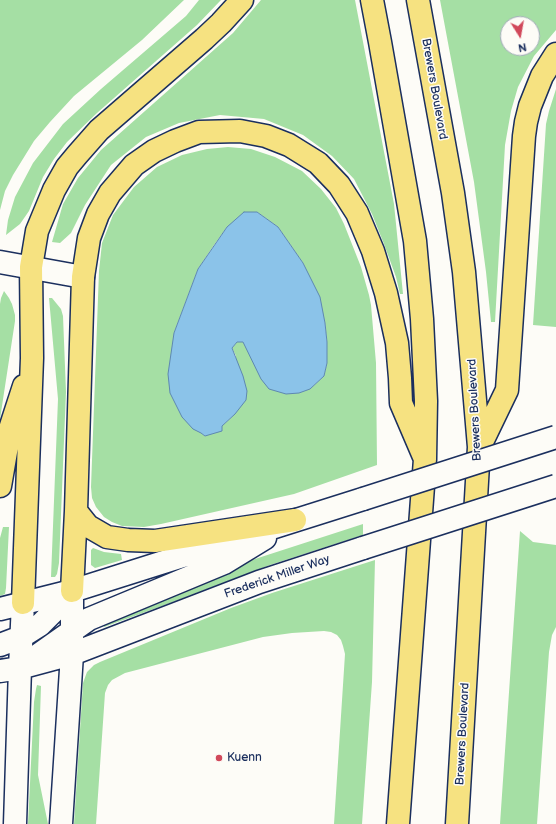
<!DOCTYPE html>
<style>
body{margin:0}
#map{position:relative;width:556px;height:824px;overflow:hidden;background:#fdfcf7;font-family:"Balsamiq Sans",sans-serif}
canvas{display:block}
.north{position:absolute;left:500px;top:16px;width:40px;height:40px;box-sizing:border-box;background:#fdfcf7;border:1px solid #a3aaba;border-radius:50%;rotate:169deg;font-size:11px;font-weight:700;line-height:16px;text-align:center;color:#1b2f5e}
.north::after{content:'';display:block;margin:auto;width:14px;height:18px;background:#d1495b;clip-path:polygon(50% 0,100% 100%,50% 72%,0 100%)}
</style>
<div id="map">
<canvas width="556" height="824"></canvas>
<div class="north">N</div>
</div>
<script>
const g = document.querySelector('canvas').getContext('2d');
g.lineJoin = 'round';
function paint(path, color) {
  g.fillStyle = color;
  g.fill(path, 'evenodd');
}
function poly(rows) {
  const path = new Path2D();
  for (const r of rows) {
    path.moveTo(r[0], r[1]);
    for (let i = 2; i < r.length; i += 2) path.lineTo(r[i], r[i + 1]);
  }
  return path;
}
function strokePath(path, color, width, dash) {
  g.strokeStyle = color;
  g.lineWidth = width;
  g.lineCap = dash ? 'butt' : 'round';
  g.setLineDash(dash || []);
  g.stroke(path);
}
function drawText(font, color, halo, rows, align = 'center') {
  g.font = font + ' "Balsamiq Sans",sans-serif';
  g.lineWidth = 3;
  g.setLineDash([]);
  g.textBaseline = 'middle';
  g.strokeStyle = halo;
  g.fillStyle = color;
  for (const [text, x, y, turn = 0] of rows) {
    g.save();
    g.translate(x, y);
    g.rotate((+turn || 0) * Math.PI / 180);
    g.textAlign = isNaN(turn) ? turn : align;
    if (halo) g.strokeText(text, 0, 0);
    g.fillText(text, 0, 0);
    g.restore();
  }
}
const green = poly([
 [0,0,184,0,142,40,74,96,50,122,34,141,13,175,5,191,0,210],
 [199,0,221,0,197,25,97,113,67,142,54,159,43,177,29,211,20,224,6,235,8,220,15,197,33,163,63,124,101,89,186,16],
 [261,0,355,0,394,204,403,294,400,294,396,277,384,244,372,214,354,179,332,156,303,135,264,119,220,115,179,123,146,137,111,165,85,205,71,233,60,243,52,242,63,204,78,178,101,150,233,33],
 [440,0,556,0,556,30,534,56,518,87,511,111,505,145,495,322,491,322,486,272,474,182],
 [508,24,532,24,532,48,508,48],
 [556,89,556,327,533,325,546,124,549,111],
 [228,147,251,149,275,157,302,171,321,189,336,208,344,224,361,267,369,295,371,305,376,363,377,465,294,494,161,524,144,527,122,526,112,522,104,517,96,507,92,498,91,487,99,271,102,243,113,215,134,187,157,167,182,155,207,149],
 [257,212,278,227,303,263,325,323,327,342,327,363,324,376,310,389,243,342,237,342,232,348,236,356,235,414,222,426,205,436,201,433,174,333,198,269,214,245,227,227],
 [4,291,9,298,12,304,15,315,15,321,0,419,0,304,1,298],
 [49,298,52,298,61,309,63,316,66,392,59,563,57,574,55,577,51,577,58,399],
 [363,524,363,535,270,565,162,606,104,627,103,622,255,559],
 [3,527,9,527,6,588,5,594,0,596,0,538],
 [520,531,533,542,556,545,556,627,552,635,549,652,537,824,500,824],
 [93,548,104,552,121,554,122,560,95,568,91,565,91,550],
 [375,560,372,682,362,824,334,824,345,654,343,646,341,640,337,635,331,632,324,631,292,633,263,637,125,673,112,680,108,685,105,693,96,824,74,824,83,683,87,672,94,665,100,662,231,608,272,593],
 [37,685,41,686,38,775,48,824,28,824,34,702,36,689]
]);
const water = poly([
 [244,212,257,212,278,227,303,263,320,297,325,323,327,342,327,363,324,376,310,389,299,393,286,394,269,389,261,379,243,342,237,342,232,348,243,376,247,391,246,400,235,414,222,426,222,431,205,436,201,433,193,429,182,417,170,393,168,374,174,333,198,269,227,227,244,212]
]);
const minor = poly([
 [0,262,83,277],
 [0,609,72,591,363,499],
 [0,645,21,637,40,625,54,611,72,591],
 [31,660,89,619,224,563,265,538],
 [0,671,20,668,72,654,259,582,363,548],
 [15,824,20,668,23,603],
 [61,824,72,654,72,591]
]);
const highway = poly([
 [372,0,380,42,415,241,422,319,426,401,425,459,398,824],
 [418,0,453,193,464,272,479,447,457,824],
 [480,446,507,390,524,136,526,122,530,106,542,76,556,54],
 [0,486,10,429,24,386],
 [76,511,88,526,107,537,128,540,155,541,295,520],
 [72,591,76,511,83,277,89,238,98,214,110,193,134,165,154,151,175,141,199,132,240,131,266,136,289,145,318,163,339,185,357,213,373,251,386,293,397,343,400,378,401,403,425,459],
 [23,603,32,358,31,267,37,231,54,190,67,167,77,155,99,130,204,39,221,23,242,0]
]);
const minorBridge = poly([
 [363,499,556,437],
 [363,548,556,486]
]);
const markers = [
 [219,758,4,"#d1495b"]
];
const streetNames = [
 ["Brewers Boulevard",434,89,80],
 ["Brewers Boulevard",475,410,-93],
 ["Frederick Miller Way",277,577,-19],
 ["Brewers Boulevard",463,734,-87]
];
const poiNames = [
 ["Kuenn",227,758]
];
paint(green, '#a5dfa4');
paint(water, '#8bc3e9');
strokePath(water, '#5e88b1', 1);
strokePath(minor, '#1b2f5e', 25);
strokePath(highway, '#1b2f5e', 25);
strokePath(minor, '#fdfcf7', 22);
strokePath(highway, '#f6e281', 22);
strokePath(minorBridge, '#1b2f5e', 25, []);
strokePath(minorBridge, '#fdfcf7', 22);
for (const [x, y, r, color] of markers) {
  const dot = new Path2D();
  dot.arc(x, y, r, 0, 2 * Math.PI);
  g.fillStyle = color;
  g.fill(dot);
  strokePath(dot, '#fdfcf7', 1.5);
}
drawText('12px', '#1b2f5e', '#fdfcf7', streetNames);
drawText('12px', '#1b2f5e', '#fdfcf7', poiNames, 'left');
</script>
